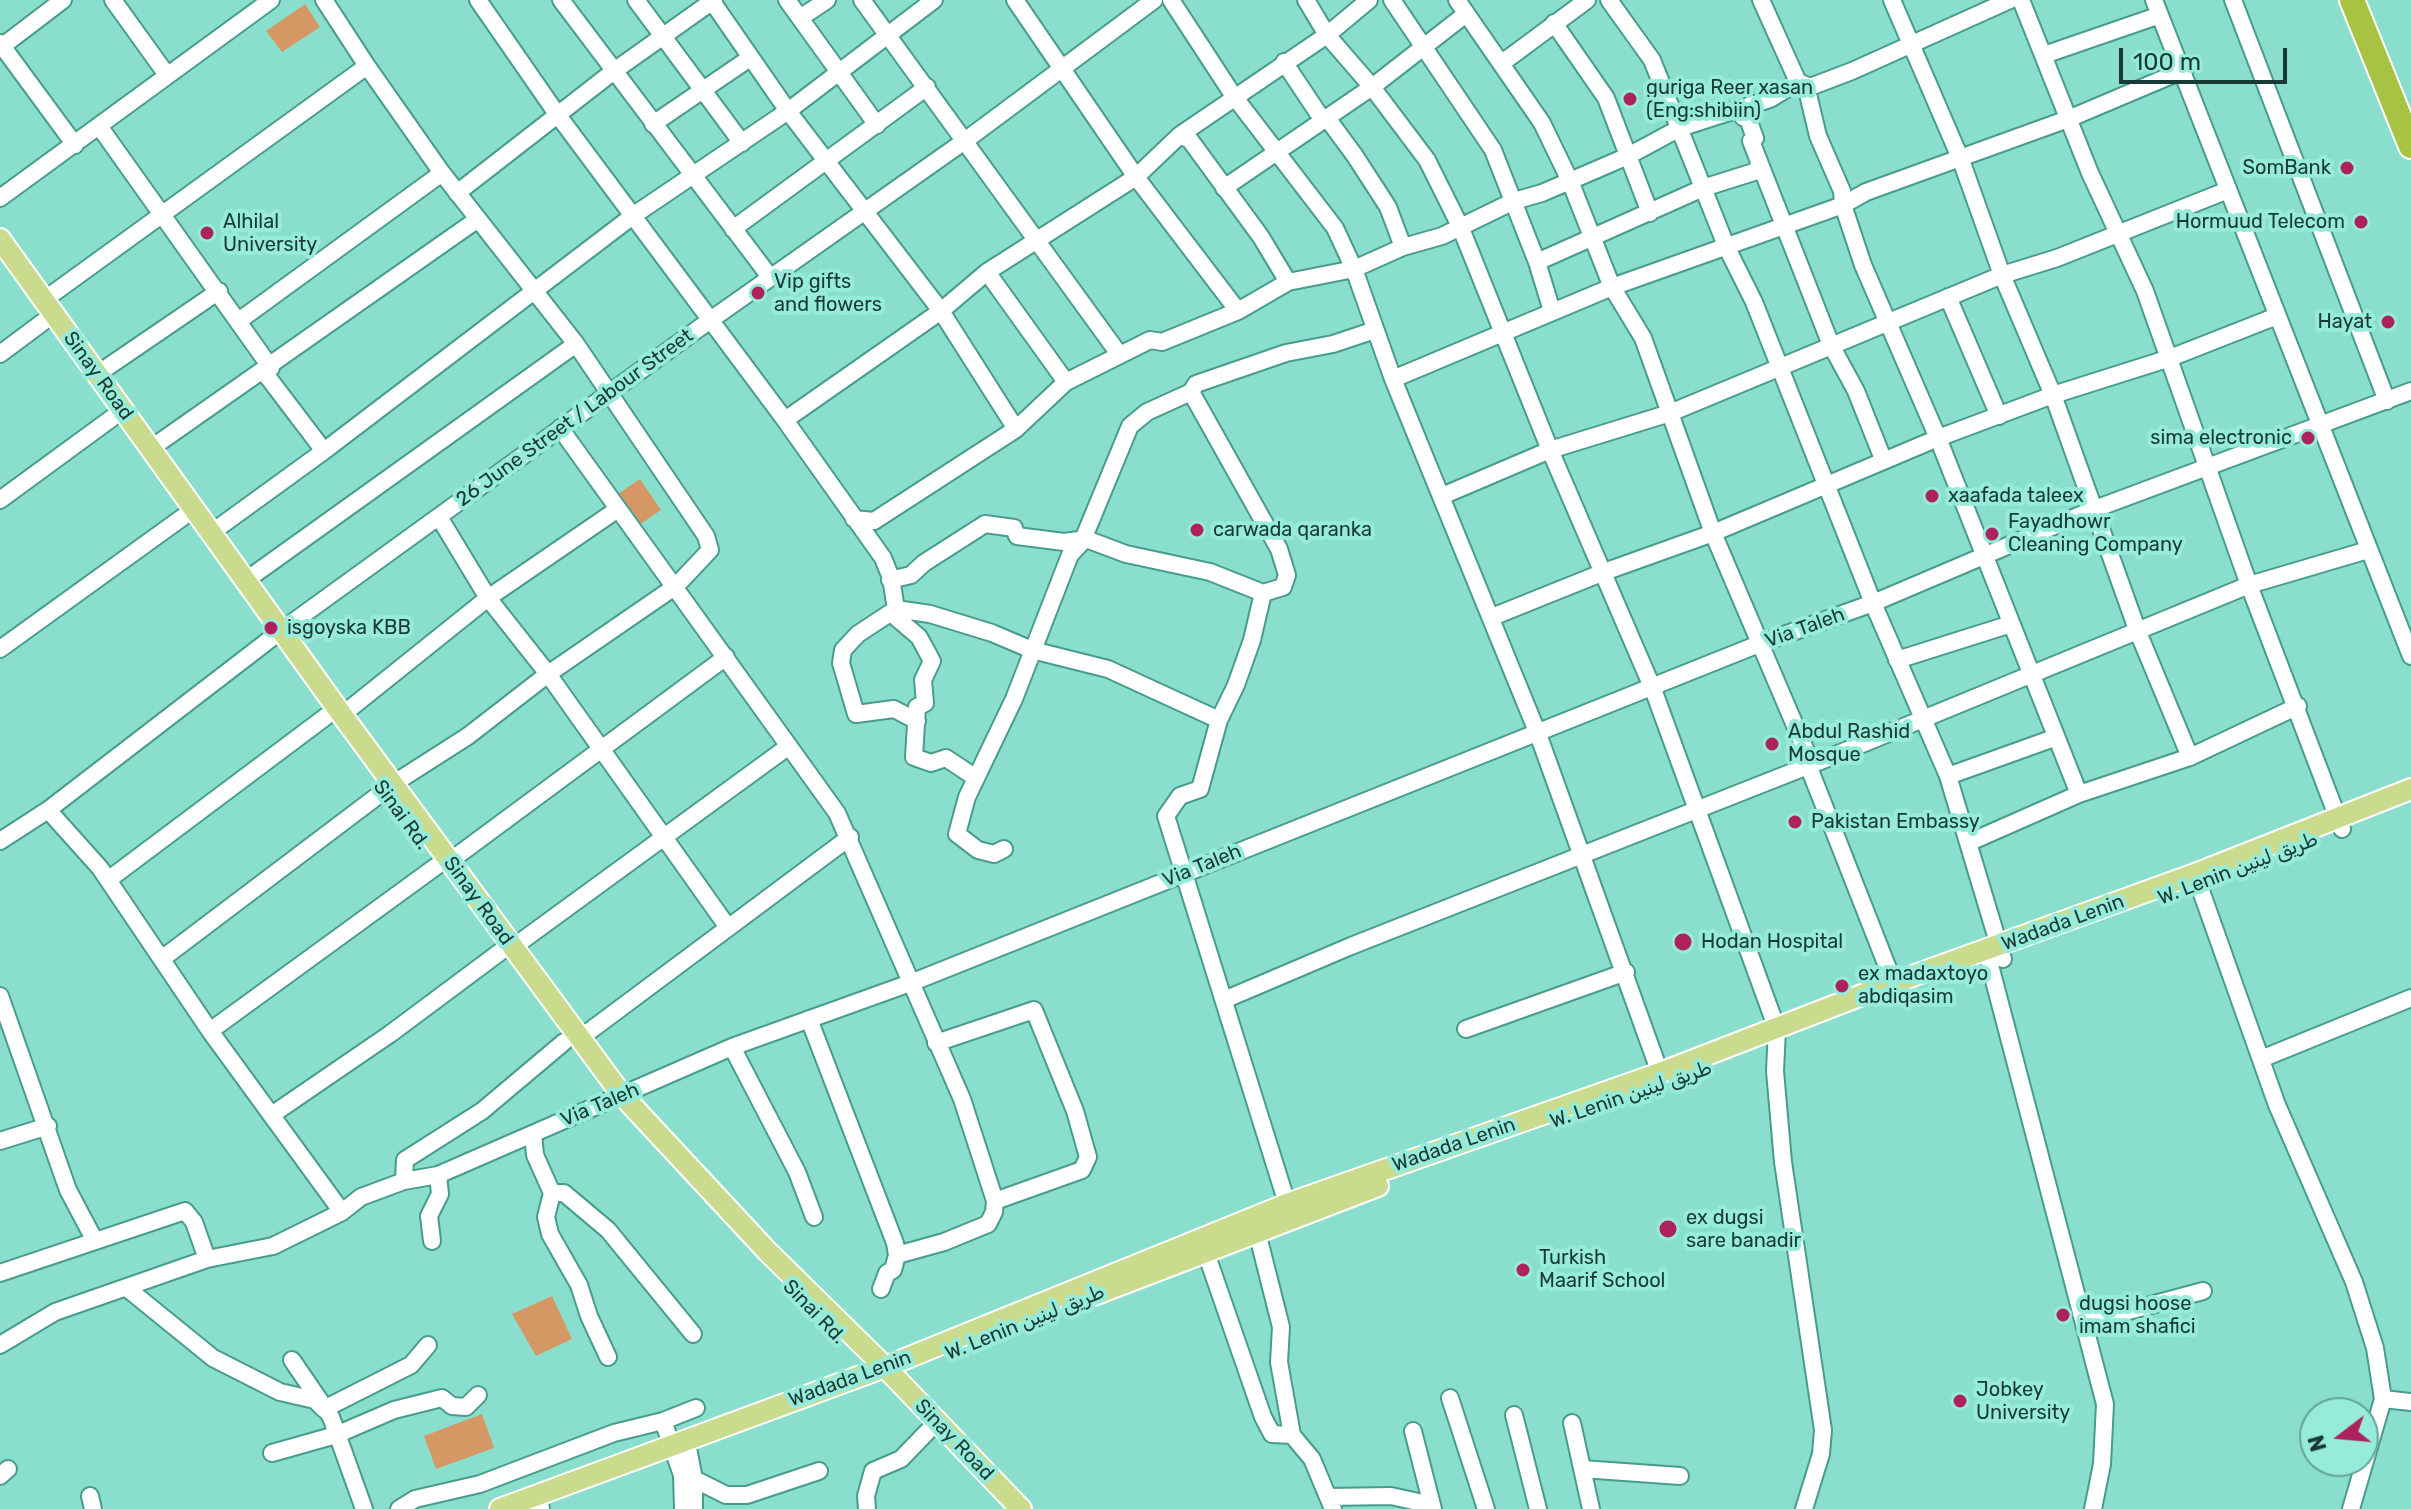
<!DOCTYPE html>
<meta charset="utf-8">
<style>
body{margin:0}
#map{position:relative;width:2411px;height:1509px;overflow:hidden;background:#8adecd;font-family:Rubik,sans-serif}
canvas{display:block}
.north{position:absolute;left:2299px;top:1397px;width:80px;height:80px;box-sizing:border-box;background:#97ebda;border:2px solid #64a498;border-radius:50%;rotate:254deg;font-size:22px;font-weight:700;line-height:32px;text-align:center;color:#173a34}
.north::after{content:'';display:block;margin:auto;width:28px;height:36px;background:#ad215f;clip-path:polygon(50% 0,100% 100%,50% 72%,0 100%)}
.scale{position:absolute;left:2119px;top:48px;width:168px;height:36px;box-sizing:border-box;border:4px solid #173a34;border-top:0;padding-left:10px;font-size:24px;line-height:28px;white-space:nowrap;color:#173a34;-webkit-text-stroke:6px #97ebda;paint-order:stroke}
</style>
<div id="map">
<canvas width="2411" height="1509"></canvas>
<div class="north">N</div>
<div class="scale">100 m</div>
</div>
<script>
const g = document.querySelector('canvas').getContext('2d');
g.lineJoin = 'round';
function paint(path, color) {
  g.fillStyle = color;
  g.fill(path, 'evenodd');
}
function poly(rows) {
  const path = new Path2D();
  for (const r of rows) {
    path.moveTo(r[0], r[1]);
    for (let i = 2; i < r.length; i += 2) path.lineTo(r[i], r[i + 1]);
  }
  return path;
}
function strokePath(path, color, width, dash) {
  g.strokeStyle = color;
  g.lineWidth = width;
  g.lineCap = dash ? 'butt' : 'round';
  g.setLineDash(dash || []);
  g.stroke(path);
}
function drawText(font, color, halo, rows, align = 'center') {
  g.font = font + ' Rubik,Vazirmatn,sans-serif';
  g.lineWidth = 8;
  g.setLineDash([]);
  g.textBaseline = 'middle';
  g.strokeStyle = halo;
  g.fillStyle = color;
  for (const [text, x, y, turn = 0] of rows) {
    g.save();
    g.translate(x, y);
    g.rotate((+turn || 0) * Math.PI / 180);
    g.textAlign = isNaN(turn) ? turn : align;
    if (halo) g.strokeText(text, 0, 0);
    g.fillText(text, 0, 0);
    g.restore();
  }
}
const green = poly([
 [305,4,320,27,282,52,266,31],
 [640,479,661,510,639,525,618,494],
 [552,1296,572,1339,536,1356,512,1314],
 [482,1414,494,1448,436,1469,424,1436]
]);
const minor = poly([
 [113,0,167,75],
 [324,0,367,66],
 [478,0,557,114,785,420,883,558,891,578,896,609,858,634,843,650,841,663,856,714,894,709,917,721],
 [561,0,770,277],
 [636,0,742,143],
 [711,0,788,111,941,311,1016,429],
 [787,0,877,125],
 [862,0,1119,354],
 [1015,0,1136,177,1238,311],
 [1171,0,1233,95,1335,228,1354,269,1393,379,1538,734,1660,1073],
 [1306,0,1327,35,1372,87,1427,160,1460,226,1550,450,1653,689,1777,1029,1775,1071,1783,1162,1823,1430,1821,1454,1804,1509],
 [1392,0,1493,150,1537,262,1552,311],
 [1457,0,1542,123,1570,181,1612,287,1643,338,1713,533,1808,756,1808,765,1898,994],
 [1609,0,1652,60,1727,248,1754,302,1873,603,1948,776,2003,959],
 [1761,0,1798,82,1808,94,1818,136,1842,191,1843,205,1863,265,1938,438,2079,794],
 [1892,0,1961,160,2002,275,2053,395,2138,632,2190,757],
 [2021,0,2090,173,2145,291,2249,585,2342,829],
 [2154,0,2411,656],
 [2233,0,2387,401],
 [800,18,827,0],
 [1554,23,1606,98,1650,213],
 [0,43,75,145],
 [0,48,63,0],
 [2044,55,2160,15],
 [1284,62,1322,119,1330,122,1355,156,1388,207,1403,247],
 [1502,63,1587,0],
 [1738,110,1743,117,1747,116,1755,138,1751,141,1831,345,1856,391,1883,459],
 [653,124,750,58],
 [99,126,271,368],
 [1180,135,1190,140,1261,237,1288,282],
 [1224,188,1372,87,1466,14],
 [457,193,614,71,714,0],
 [0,198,271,0],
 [733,229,927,87],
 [1537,262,1703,188,1757,171,1759,163],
 [987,272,1066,382],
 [1948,297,1999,416],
 [44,300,367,66,442,173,576,344,706,536,710,550,676,586,548,674,468,736,393,784],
 [240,320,442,173],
 [0,354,43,322],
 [264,372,324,451],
 [96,375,219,291],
 [1393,379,1612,287,1843,205,1866,192,2068,119,2184,70],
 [1191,392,1279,549,1287,575,1283,587,1263,593],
 [785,420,941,311,987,272,1136,177,1180,135,1327,35,1369,0],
 [560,428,837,813,962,1099,995,1201,994,1212,988,1224,944,1242,897,1255],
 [150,449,478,219],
 [1442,496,1550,450,1670,413,2002,275,2057,258,2228,190],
 [0,500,112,418],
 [439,517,488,598,548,674,727,926],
 [854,519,874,521,1016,429,1066,382,1150,340,1162,342,1238,311,1288,282,1354,269,1403,247,1442,236,1514,201,1542,193,1628,156,1680,128,1770,99,1798,82,1810,87,1852,71,2010,0],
 [211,533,324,451,634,215,788,111,934,0],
 [890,580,911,575,924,563,985,524,1014,528,1017,536,1064,542,1086,539,1126,554,1210,572,1263,593,1252,640,1236,685,1219,720,1200,789,1180,796,1166,816,1290,1213],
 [245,581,576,344],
 [896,609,930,614,992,633,1032,650,1108,669,1219,720],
 [892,614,919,637,932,661,923,680,925,703,917,707,914,757,931,763,946,758,976,778],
 [1492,617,1604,572,1713,533,1938,438,2053,395,2170,358,2277,316],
 [0,649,183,517],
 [1897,660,2011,624],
 [342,715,488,598,618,509],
 [1948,776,2054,738],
 [48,810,100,868,210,1031,342,1212],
 [0,841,48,810,282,630,709,321,966,140,1154,0],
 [1970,842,2079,794,2190,757,2298,706],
 [1004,849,994,854,978,850,957,834,967,797,1014,699,1070,555,1082,542,1130,426,1147,412,1191,392,1196,384,1286,353,1333,344,1375,330],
 [450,861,726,657],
 [2195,874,2277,1105,2354,1282,2375,1348,2383,1399,2351,1509],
 [108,880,328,715],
 [512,948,789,746],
 [1986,950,2105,1404,2102,1464,2093,1509],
 [163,958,384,791],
 [0,996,68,1190,95,1241],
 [1224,1000,1351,946,1828,758,2249,585,2368,550],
 [809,1019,895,1243,897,1255,893,1270,887,1273,881,1289],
 [1466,1029,1626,972],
 [210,1031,438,865],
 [579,1039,850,837],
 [936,1043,1034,1010,1075,1111,1088,1157,1082,1170,995,1201],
 [732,1047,797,1172,814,1217],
 [2261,1059,2411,998],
 [273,1114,390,1034,500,952],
 [533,1134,535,1155,552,1193,546,1217,550,1234,579,1285,589,1316,608,1357],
 [0,1141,48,1126],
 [404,1181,405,1160,482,1111,564,1042],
 [552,1193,564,1193,608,1230,693,1334],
 [1257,1232,1281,1327,1279,1362,1292,1435,1312,1459,1333,1509],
 [432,1241,429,1216,440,1194,438,1175],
 [1206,1253,1263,1417,1272,1434,1292,1435],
 [0,1273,185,1211,194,1222,207,1259],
 [128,1289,213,1358,280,1392,315,1400,324,1409,411,1365,428,1345],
 [2084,1323,2203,1291],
 [0,1345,55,1312,207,1259,273,1246,342,1212,361,1197,404,1181,438,1175,732,1047,913,982,1759,644,1873,603,2092,510,2411,391],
 [292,1360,331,1417,364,1509],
 [1450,1398,1486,1509],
 [2383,1399,2411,1402],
 [1514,1415,1538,1509],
 [663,1421,696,1408],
 [1572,1423,1591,1509],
 [1413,1431,1433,1509],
 [686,1438,694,1479,694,1509],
 [272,1453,336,1435,394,1410,442,1398,452,1406,466,1407,478,1395],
 [1582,1469,1680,1476],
 [0,1476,8,1469],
 [694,1479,726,1495,747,1495,819,1471],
 [90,1496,93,1509],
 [1328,1497,1391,1496,1432,1505],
 [541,1508,541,1509],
 [399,1509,415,1499,480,1484,614,1433,663,1421,682,1475,683,1509],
 [867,1509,866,1496,873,1471,901,1459,928,1431]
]);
const major = poly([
 [0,239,342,715,622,1095,767,1251,885,1367,1021,1509],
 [1094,1295,1378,1186],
 [500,1509,885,1367,1287,1204,1660,1073,1893,983,2195,874,2411,789]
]);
const highway = poly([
 [2352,0,2411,146]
]);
const markers = [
 [1630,99,8,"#ad215f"],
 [2347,168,8,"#ad215f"],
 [2361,222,8,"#ad215f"],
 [207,233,8,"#ad215f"],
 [758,293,8,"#ad215f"],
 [2388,322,8,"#ad215f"],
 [2308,438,8,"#ad215f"],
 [1932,496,8,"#ad215f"],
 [1197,530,8,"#ad215f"],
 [1992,534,8,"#ad215f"],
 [271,628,8,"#ad215f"],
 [1772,744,8,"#ad215f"],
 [1795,822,8,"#ad215f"],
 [1683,942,10,"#ad215f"],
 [1842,986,8,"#ad215f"],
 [1668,1229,10,"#ad215f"],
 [1523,1270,8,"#ad215f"],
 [2063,1315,8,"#ad215f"],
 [1960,1401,8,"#ad215f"]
];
const poiNames = [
 ["guriga Reer xasan",1646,88],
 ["(Eng:shibiin)",1646,111],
 ["SomBank",2331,168,"right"],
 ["Alhilal",223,222],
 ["University",223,245],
 ["Hormuud Telecom",2345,222,"right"],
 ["Vip gifts",774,282],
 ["and flowers",774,305],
 ["Hayat",2372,322,"right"],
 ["sima electronic",2292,438,"right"],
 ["xaafada taleex",1948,496],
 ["Fayadhowr",2008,522],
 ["Cleaning Company",2008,545],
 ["carwada qaranka",1213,530],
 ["isgoyska KBB",287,628],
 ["Abdul Rashid",1788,732],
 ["Mosque",1788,755],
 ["Pakistan Embassy",1811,822],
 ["Hodan Hospital",1701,942],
 ["ex madaxtoyo",1858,974],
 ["abdiqasim",1858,997],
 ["ex dugsi",1686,1218],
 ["sare banadir",1686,1241],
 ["Turkish",1539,1258],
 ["Maarif School",1539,1281],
 ["dugsi hoose",2079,1304],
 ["imam shafici",2079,1327],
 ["Jobkey",1976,1390],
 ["University",1976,1413]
];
const streetNames = [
 ["Sinay Road",98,376,54],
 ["26 June Street / Labour Street",575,418,-36],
 ["Via Taleh",1805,628,-20],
 ["Sinai Rd.",401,815,54],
 ["Via Taleh",1202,866,-22],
 ["W. Lenin طريق لينين",2238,869,-21],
 ["Sinay Road",478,901,54],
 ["Wadada Lenin",2063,923,-20],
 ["W. Lenin طريق لينين",1631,1095,-19],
 ["Via Taleh",600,1105,-23],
 ["Wadada Lenin",1454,1145,-19],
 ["Sinai Rd.",814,1312,46],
 ["W. Lenin طريق لينين",1025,1323,-22],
 ["Wadada Lenin",850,1379,-20],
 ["Sinay Road",954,1440,46]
];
paint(green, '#d59865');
strokePath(minor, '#489c8d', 20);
strokePath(major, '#fff', 24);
strokePath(highway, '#fff', 28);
strokePath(minor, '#fff', 16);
strokePath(major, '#cbdb8e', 20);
strokePath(highway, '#a8c342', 24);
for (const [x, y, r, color] of markers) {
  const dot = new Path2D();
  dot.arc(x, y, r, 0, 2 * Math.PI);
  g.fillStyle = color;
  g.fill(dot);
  strokePath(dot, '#97ebda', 3);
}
drawText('20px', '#173a34', '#97ebda', poiNames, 'left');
drawText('20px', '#173a34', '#97ebda', streetNames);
</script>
